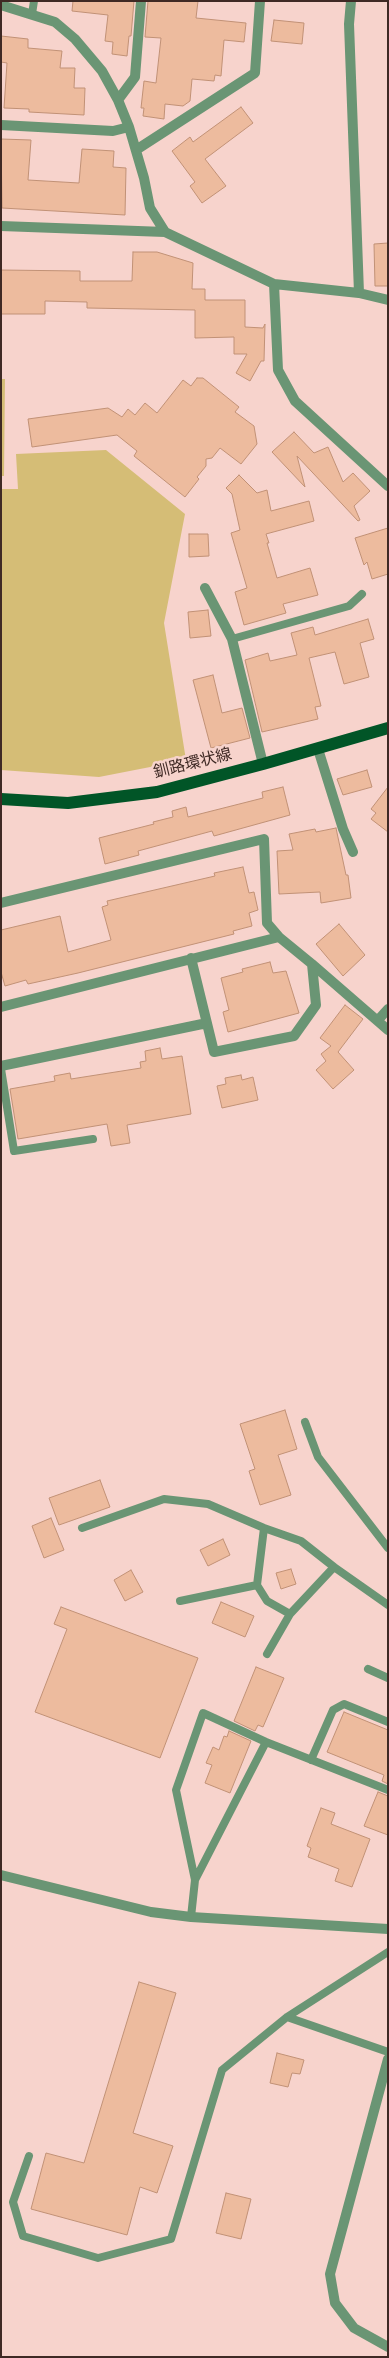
<!DOCTYPE html>
<meta charset="utf-8">
<style>
body{margin:0}
#map{position:relative;width:389px;height:2358px;overflow:hidden;background:#f7d3cc;font-family:Spectral,serif}
canvas{display:block}
.frame{position:absolute;inset:0;border:2px solid #3f2924;pointer-events:none}
</style>
<div id="map">
<canvas width="389" height="2358"></canvas>
<div class="frame"></div>
</div>
<script>
const g = document.querySelector('canvas').getContext('2d');
g.lineJoin = 'round';
function paint(path, color) {
  g.fillStyle = color;
  g.fill(path, 'evenodd');
}
function poly(rows) {
  const path = new Path2D();
  for (const r of rows) {
    path.moveTo(r[0], r[1]);
    for (let i = 2; i < r.length; i += 2) path.lineTo(r[i], r[i + 1]);
  }
  return path;
}
function strokePath(path, color, width, dash) {
  g.strokeStyle = color;
  g.lineWidth = width;
  g.lineCap = dash ? 'butt' : 'round';
  g.setLineDash(dash || []);
  g.stroke(path);
}
function drawText(font, color, halo, rows, align = 'center') {
  g.font = font + ' Spectral,"Noto Sans JP",serif';
  g.lineWidth = 5;
  g.setLineDash([]);
  g.textBaseline = 'middle';
  g.strokeStyle = halo;
  g.fillStyle = color;
  for (const [text, x, y, turn = 0] of rows) {
    g.save();
    g.translate(x, y);
    g.rotate((+turn || 0) * Math.PI / 180);
    g.textAlign = isNaN(turn) ? turn : align;
    if (halo) g.strokeText(text, 0, 0);
    g.fillText(text, 0, 0);
    g.restore();
  }
}
const green = poly([
 [1,379,5,379,4,476,1,476],
 [106,450,185,514,164,623,186,760,99,777,1,770,1,489,18,489,16,454]
]);
const building = poly([
 [73,1,134,1,131,36,129,36,127,56,112,54,113,42,105,41,108,15,72,11,73,1],
 [148,1,198,1,196,18,246,23,244,42,224,40,221,76,215,75,214,81,192,79,190,101,183,106,165,104,164,119,143,116,144,108,141,108,144,81,156,83,161,38,145,37,148,1],
 [274,20,304,23,302,44,271,41,274,20],
 [1,36,28,39,28,48,62,51,60,68,75,68,74,88,85,88,84,115,29,112,29,109,4,108,7,63,1,62,1,36],
 [241,107,253,123,205,159,226,186,202,203,190,186,195,182,172,151,190,137,193,142,241,107],
 [1,139,31,140,28,180,79,183,82,149,114,151,113,167,126,168,125,215,2,208,1,139],
 [388,243,388,286,375,286,374,244,388,243],
 [133,252,157,252,193,263,192,289,205,289,205,300,245,300,245,327,263,328,265,324,264,361,261,361,250,381,236,373,247,354,234,354,234,337,195,338,195,310,87,308,87,302,45,301,45,314,1,314,1,270,80,271,80,281,132,281,133,252],
 [197,378,203,378,239,407,235,412,254,426,257,444,241,464,220,448,212,458,206,459,206,466,197,477,199,479,185,497,134,456,137,451,117,435,32,447,28,419,108,408,122,417,128,409,135,415,145,403,157,413,183,380,191,386,197,378],
 [294,432,314,453,328,447,343,482,353,473,370,491,354,506,360,520,358,521,297,456,305,487,272,452,294,432],
 [239,475,257,493,267,490,271,511,309,501,314,521,266,534,269,543,267,543,277,578,310,568,318,595,283,604,286,613,244,625,235,592,247,588,231,533,240,530,232,494,226,488,239,475],
 [388,528,388,574,372,579,367,562,364,565,355,538,388,528],
 [189,534,208,534,209,556,189,557,189,534],
 [208,610,211,636,190,638,188,612,208,610],
 [368,619,374,639,360,643,369,677,344,684,335,652,309,658,321,706,315,707,318,719,262,732,245,660,268,653,270,661,297,655,291,633,313,627,315,635,368,619],
 [213,675,222,713,242,708,250,738,211,748,193,680,213,675],
 [367,770,372,787,343,795,337,779,367,770],
 [283,787,290,815,214,836,212,831,138,851,139,855,105,864,99,838,154,824,153,822,173,817,172,811,186,807,188,817,263,798,262,792,283,787],
 [388,787,388,832,371,819,376,813,371,809,388,787],
 [336,828,346,875,348,875,351,898,321,903,320,892,279,894,277,851,293,850,289,834,315,829,316,832,336,828],
 [243,867,249,893,254,892,258,910,249,913,252,926,233,931,234,934,78,973,28,984,26,980,5,986,1,972,1,930,60,916,68,952,111,940,102,907,108,905,107,901,215,876,214,873,243,867],
 [339,924,365,955,343,976,316,944,339,924],
 [270,962,273,973,286,971,299,1013,228,1032,223,1012,229,1010,221,978,243,972,242,969,270,962],
 [345,1005,363,1019,338,1052,354,1070,333,1089,316,1070,326,1061,321,1054,331,1046,320,1038,345,1005],
 [160,1048,162,1059,182,1056,191,1114,127,1125,130,1143,111,1146,107,1124,18,1139,10,1089,55,1081,54,1076,70,1073,71,1079,141,1068,140,1062,146,1061,145,1051,160,1048],
 [241,1075,242,1080,253,1077,258,1100,222,1108,217,1086,226,1084,225,1078,241,1075],
 [285,1410,297,1449,278,1455,291,1495,260,1505,249,1471,255,1469,240,1424,285,1410],
 [100,1480,110,1507,59,1525,49,1498,100,1480],
 [51,1518,64,1550,44,1558,32,1526,51,1518],
 [223,1539,230,1555,208,1566,200,1550,223,1539],
 [291,1569,296,1584,281,1589,276,1573,291,1569],
 [131,1570,143,1592,125,1601,114,1580,131,1570],
 [221,1602,254,1616,245,1637,212,1623,221,1602],
 [61,1607,198,1658,160,1758,35,1712,67,1629,54,1624,61,1607],
 [256,1667,284,1678,263,1727,258,1725,255,1731,234,1721,256,1667],
 [344,1712,388,1730,388,1784,382,1781,384,1775,327,1752,344,1712],
 [229,1731,251,1741,230,1793,205,1783,212,1765,206,1763,213,1747,219,1750,224,1736,227,1737,229,1731],
 [378,1792,388,1796,388,1835,364,1826,378,1792],
 [321,1808,335,1813,331,1824,370,1839,352,1887,335,1881,339,1869,308,1857,311,1848,307,1846,321,1808],
 [139,1982,176,1993,133,2133,173,2146,157,2193,140,2187,127,2235,31,2209,46,2153,84,2163,139,1982],
 [277,2053,304,2060,300,2074,292,2073,288,2087,270,2083,277,2053],
 [226,2193,251,2199,241,2239,216,2233,226,2193]
]);
const service = poly([
 [32,14,34,1],
 [232,639,349,606,362,594],
 [1,1069,14,1151,93,1139],
 [305,1422,318,1457,388,1548],
 [82,1528,164,1499,208,1504,264,1528,301,1541,334,1567],
 [264,1528,257,1585,267,1601,290,1614],
 [180,1601,257,1585],
 [267,1654,290,1614,334,1567,388,1605],
 [368,1669,388,1678],
 [311,1760,333,1710,344,1704,388,1722],
 [195,1880,266,1742],
 [191,1917,195,1880,176,1790,203,1713,266,1742,388,1790],
 [287,2017,388,2052],
 [29,2156,13,2202,23,2236,98,2258,171,2239,222,2070,287,2017,388,1952]
]);
const minor = poly([
 [351,1,349,24,359,293],
 [1,5,55,22,75,39,102,71,118,100,129,127,144,178,150,208,165,232,274,284,359,293,388,300],
 [118,100,135,77,141,1],
 [1,125,113,131,129,127],
 [136,150,255,73,260,1],
 [1,226,165,232],
 [274,284,278,370,295,401,388,486],
 [205,588,232,639,263,764],
 [318,749,343,829,353,852],
 [1,903,264,839,267,923,279,937,1,1007],
 [191,958,214,1052,294,1036,316,1005,312,964,279,937],
 [312,964,388,1030],
 [378,1020,388,1009],
 [1,1066,207,1023],
 [1,1875,151,1912,191,1917,388,1929],
 [388,2059,330,2274,335,2303,354,2328,388,2347]
]);
const primary = poly([
 [1,799,68,803,157,792,263,764,388,728]
]);
const streetNames = [
 ["釧路環状線",193,765,-14]
];
paint(green, '#d5bd76');
paint(building, '#edbb9e');
strokePath(building, '#c19176', 1);
strokePath(service, '#6a9574', 8);
strokePath(minor, '#6a9574', 10);
strokePath(primary, '#015527', 12);
drawText('16px', '#3f2924', '#f7d3cc', streetNames);
</script>
